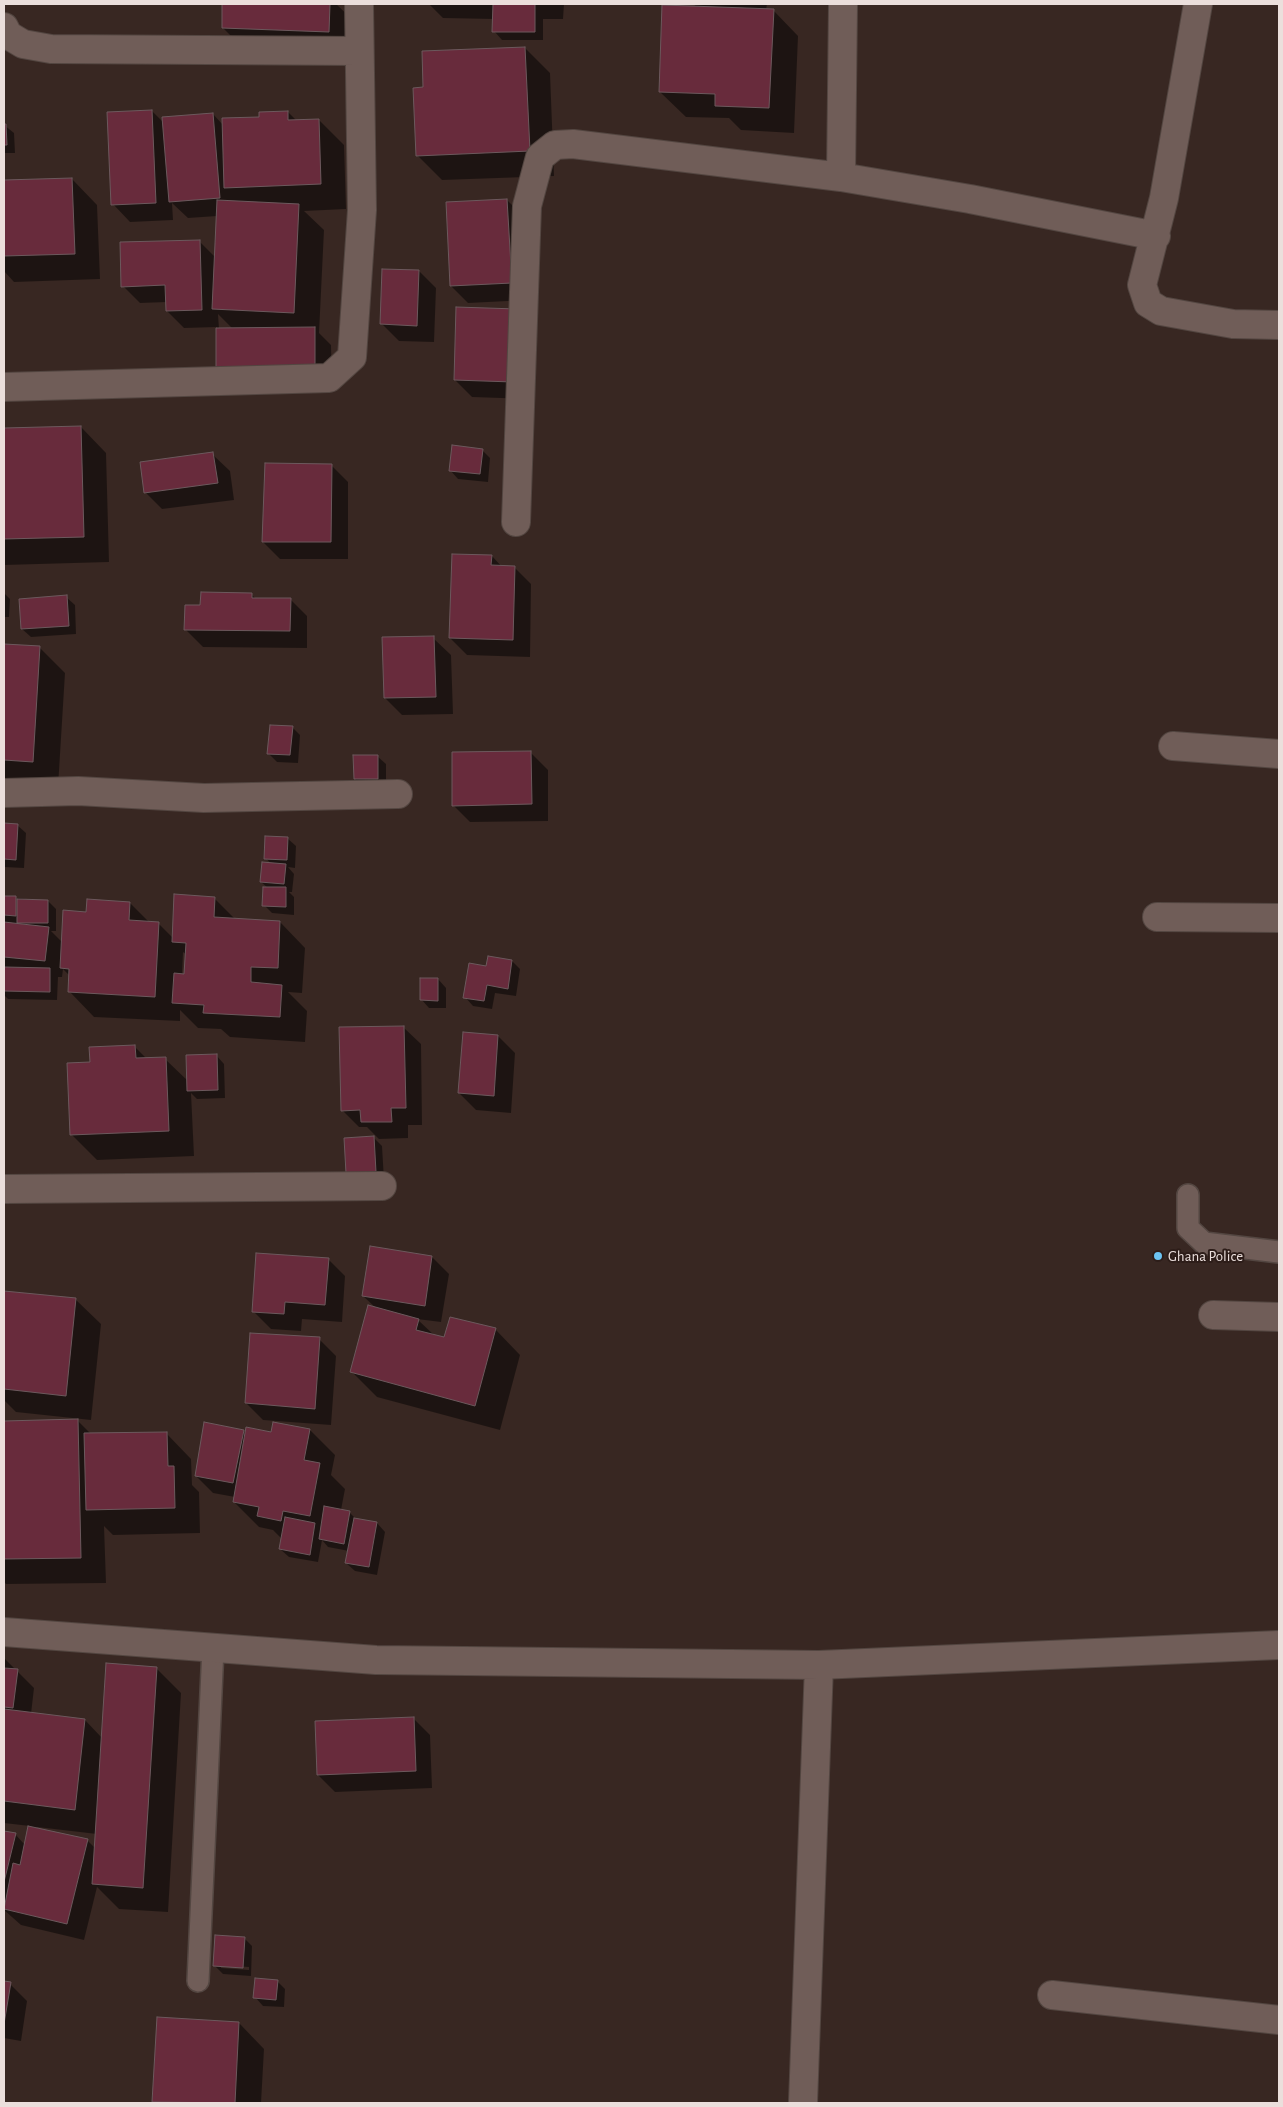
<!DOCTYPE html>
<style>
body{margin:0}
#map{position:relative;width:1283px;height:2107px;overflow:hidden;background:#382722;font-family:"Alegreya Sans",sans-serif}
canvas{display:block}
.frame{position:absolute;inset:0;border:5px solid #ebdfdc;pointer-events:none}
</style>
<div id="map">
<canvas width="1283" height="2107"></canvas>
<div class="frame"></div>
</div>
<script>
const g = document.querySelector('canvas').getContext('2d');
g.lineJoin = 'round';
function paint(path, color) {
  g.fillStyle = color;
  g.fill(path, 'evenodd');
}
function poly(rows) {
  const path = new Path2D();
  for (const r of rows) {
    path.moveTo(r[0], r[1]);
    for (let i = 2; i < r.length; i += 2) path.lineTo(r[i], r[i + 1]);
  }
  return path;
}
function strokePath(path, color, width, dash) {
  g.strokeStyle = color;
  g.lineWidth = width;
  g.lineCap = dash ? 'butt' : 'round';
  g.setLineDash(dash || []);
  g.stroke(path);
}
function drawText(font, color, halo, rows, align = 'center') {
  g.font = font + ' "Alegreya Sans",sans-serif';
  g.lineWidth = 4;
  g.setLineDash([]);
  g.textBaseline = 'middle';
  g.strokeStyle = halo;
  g.fillStyle = color;
  for (const [text, x, y, turn = 0] of rows) {
    g.save();
    g.translate(x, y);
    g.rotate((+turn || 0) * Math.PI / 180);
    g.textAlign = isNaN(turn) ? turn : align;
    if (halo) g.strokeText(text, 0, 0);
    g.fillText(text, 0, 0);
    g.restore();
  }
}
const shadow = poly([
 [224,4,336,4,355,22,354,56,248,53,223,28],
 [429,4,564,4,563,19,543,19,543,40,502,40,494,31,494,19,443,18],
 [693,4,767,4,766,10,773,10,798,36,794,133,741,130,729,118,686,117,660,92,697,7],
 [525,48,550,73,554,176,442,180,417,155,425,88],
 [152,111,164,123,213,114,223,125,288,112,297,121,319,120,344,145,346,209,304,211,324,230,319,333,331,345,332,388,217,372,217,327,184,328,167,311,167,302,140,303,123,286,199,241,215,257,217,216,188,218,172,203,173,220,130,222,113,204],
 [218,314,233,329,219,329],
 [4,125,14,133,15,153,4,153],
 [72,179,97,205,100,279,14,282,4,271,4,181],
 [507,200,524,217,528,300,468,303,451,286],
 [419,271,436,288,434,342,399,341,382,324],
 [533,327,530,399,472,397,455,380],
 [81,427,106,453,109,562,4,565,4,429],
 [482,450,490,458,488,482,458,479,450,470],
 [212,454,230,471,234,500,162,509,145,492],
 [331,465,348,482,348,559,280,559,263,542],
 [492,556,502,567,514,567,531,584,530,657,467,655,450,638],
 [4,593,10,599,9,617,4,617],
 [251,594,256,599,290,599,307,616,307,648,203,647,186,630,201,606],
 [66,597,75,605,76,634,31,637,22,629],
 [433,638,451,655,453,714,402,715,385,698],
 [4,645,39,647,65,673,58,787,4,800],
 [292,727,300,735,298,763,277,762,269,754],
 [531,753,548,770,548,821,470,822,453,805],
 [377,756,386,764,386,787,364,787,355,779],
 [4,824,17,825,26,833,24,868,4,867],
 [287,838,296,846,295,868,288,867,294,874,292,892,289,892,294,897,294,915,272,913,264,905,268,888,261,882,271,864,266,858],
 [4,897,48,901,56,909,56,931,51,931,63,943,87,913,130,903,150,923,158,923,173,938,214,898,236,920,280,922,305,948,302,993,288,992,307,1011,305,1042,230,1037,221,1029,198,1028,180,1010,180,1021,94,1017,69,991,70,976,63,969,62,977,58,977,57,1000,8,999,4,995],
 [183,952,187,955,185,975,182,975],
 [512,961,520,969,516,996,495,993,492,1009,473,1006,465,997,487,967],
 [438,979,446,988,446,1008,429,1008,421,999],
 [403,1027,421,1044,422,1125,408,1125,408,1138,379,1139,367,1127,359,1127,342,1110],
 [498,1036,515,1053,511,1113,476,1110,459,1093],
 [135,1047,147,1059,165,1059,188,1081,216,1055,224,1064,225,1098,197,1099,191,1093,194,1156,97,1160,71,1134,91,1064],
 [374,1138,382,1146,384,1180,347,1173],
 [432,1257,449,1274,441,1322,417,1319,435,1336,445,1339,495,1329,520,1355,500,1430,377,1397,352,1372,377,1309,363,1296],
 [328,1259,345,1276,342,1322,302,1319,301,1331,271,1329,254,1312],
 [4,1292,75,1299,101,1324,91,1420,16,1412,4,1400],
 [319,1339,336,1356,331,1425,263,1420,246,1403],
 [78,1421,91,1434,166,1433,191,1459,192,1485,199,1492,200,1533,113,1535,104,1526,106,1583,6,1584,4,1582,4,1422],
 [310,1430,335,1455,331,1475,345,1489,341,1510,349,1512,357,1520,377,1523,385,1532,377,1575,355,1571,346,1563,349,1551,328,1547,322,1540,318,1562,289,1557,280,1549,282,1539,273,1530,259,1527,234,1502,235,1497,213,1493,196,1476,243,1431,246,1434],
 [4,1658,34,1688,31,1714,85,1720,102,1738,156,1668,181,1693,168,1912,119,1909,97,1887,84,1940,21,1925,4,1910,4,1832,15,1834,25,1845,30,1826,4,1823],
 [37,1827,97,1834,96,1849,87,1840,36,1829],
 [413,1718,430,1735,432,1788,335,1792,318,1775],
 [244,1938,252,1946,251,1976,223,1974,214,1965],
 [221,1965,249,1967,249,1970,221,1968],
 [277,1981,285,1989,284,2007,263,2006,255,1997],
 [4,1983,10,1984,27,2001,21,2041,4,2038],
 [239,2023,264,2049,261,2103,153,2102]
]);
const building = poly([
 [222,4,330,4,329,32,222,28,222,4],
 [493,4,535,4,535,32,492,32,493,4],
 [662,5,774,9,769,108,715,106,715,94,659,92,662,5],
 [525,47,530,151,416,156,413,88,423,87,422,51,525,47],
 [152,110,156,203,111,205,107,112,152,110],
 [288,111,288,120,319,119,321,184,224,188,222,118,259,117,259,112,288,111],
 [213,113,220,198,169,202,162,117,213,113],
 [4,124,6,124,7,145,4,145,4,124],
 [72,178,75,254,4,256,4,180,72,178],
 [507,199,512,283,450,286,446,202,507,199],
 [217,200,299,204,294,313,212,309,217,200],
 [200,240,202,310,166,311,165,285,121,287,120,242,200,240],
 [382,269,419,270,417,326,380,324,382,269],
 [456,307,517,309,513,382,454,380,456,307],
 [315,327,315,371,216,372,216,328,315,327],
 [81,426,84,537,4,539,4,428,81,426],
 [452,445,483,449,480,474,449,471,452,445],
 [213,452,218,483,144,493,140,462,213,452],
 [265,463,332,464,331,542,262,542,265,463],
 [452,554,492,555,491,565,515,566,513,640,449,638,452,554],
 [201,592,252,593,252,598,291,598,290,631,184,630,185,605,200,605,201,592],
 [67,595,69,626,21,629,19,599,67,595],
 [434,636,436,697,384,698,382,637,434,636],
 [4,644,40,646,33,762,4,760,4,644],
 [270,725,293,726,290,755,267,754,270,725],
 [531,751,532,804,452,806,452,752,531,751],
 [353,755,378,755,378,779,354,779,353,755],
 [4,823,18,824,16,860,4,859,4,823],
 [265,836,288,837,287,860,264,859,265,836],
 [262,862,286,864,284,884,260,882,262,862],
 [263,887,286,887,286,907,262,906,263,887],
 [174,894,215,897,214,917,280,921,278,968,251,967,251,982,282,985,280,1017,203,1013,204,1005,172,1003,174,973,184,974,186,943,172,942,174,894],
 [4,896,16,896,16,916,4,915,4,896],
 [17,899,48,900,48,923,17,923,17,899],
 [87,899,130,902,129,920,159,922,155,997,68,992,69,969,60,968,63,910,86,912,87,899],
 [4,922,49,927,45,961,4,957,4,922],
 [488,956,512,960,508,989,487,985,484,1001,463,998,469,963,486,966,488,956],
 [4,967,50,968,50,992,4,991,4,967],
 [420,978,438,978,438,1001,420,1000,420,978],
 [404,1026,406,1108,391,1108,392,1122,361,1122,360,1110,341,1111,339,1027,404,1026],
 [463,1032,498,1035,494,1096,458,1093,463,1032],
 [135,1045,136,1058,166,1057,169,1131,70,1135,67,1063,90,1062,89,1047,135,1045],
 [217,1054,218,1090,187,1091,186,1055,217,1054],
 [374,1136,376,1172,346,1173,344,1138,374,1136],
 [370,1246,432,1256,425,1306,362,1296,370,1246],
 [256,1253,329,1258,325,1305,285,1302,284,1314,252,1312,256,1253],
 [4,1291,76,1298,66,1396,4,1389,4,1291],
 [368,1305,419,1319,416,1330,444,1337,450,1317,496,1328,475,1406,350,1372,368,1305],
 [250,1333,320,1337,315,1409,245,1403,250,1333],
 [78,1419,81,1558,4,1559,4,1421,78,1419],
 [204,1422,244,1430,233,1483,195,1476,204,1422],
 [273,1422,310,1429,304,1460,320,1463,310,1516,283,1511,281,1521,257,1516,259,1507,233,1502,246,1427,271,1432,273,1422],
 [167,1432,168,1466,174,1466,175,1508,86,1510,84,1433,167,1432],
 [324,1506,350,1511,344,1544,319,1539,324,1506],
 [285,1517,315,1523,310,1555,279,1549,285,1517],
 [354,1518,377,1522,369,1567,345,1563,354,1518],
 [106,1663,157,1667,143,1888,92,1884,106,1663],
 [4,1668,18,1669,13,1708,4,1707,4,1668],
 [4,1709,85,1719,75,1810,4,1801,4,1709],
 [414,1717,416,1771,317,1775,315,1721,414,1717],
 [28,1826,88,1839,67,1924,4,1909,13,1863,20,1865,28,1826],
 [4,1831,16,1833,4,1882,4,1831],
 [215,1935,245,1937,243,1968,213,1966,215,1935],
 [255,1978,278,1980,276,2000,253,1998,255,1978],
 [4,1981,11,1982,4,2024,4,1981],
 [157,2017,239,2022,235,2103,152,2102,157,2017]
]);
const lane = poly([
 [1188,1195,1188,1228,1204,1243,1279,1252],
 [198,1981,213,1648]
]);
const street = poly([
 [1198,4,1164,198,1142,285,1148,303,1161,311,1233,324,1279,325],
 [4,27,8,35,23,44,51,49,358,51],
 [841,177,843,4],
 [4,387,329,378,352,357,362,210,359,4],
 [516,522,527,206,540,157,555,145,573,144,841,177,970,199,1156,236],
 [1173,746,1279,754],
 [4,793,78,791,204,798,398,794],
 [1157,917,1279,918],
 [4,1189,382,1186],
 [1213,1315,1279,1317],
 [4,1632,376,1660,819,1665,1279,1645],
 [1052,1995,1279,2020],
 [803,2103,819,1665]
]);
const markers = [
 [1158,1256,5,"#6cc3f2"]
];
const poiNames = [
 ["Ghana Police",1168,1256]
];
paint(shadow, '#0007');
paint(building, '#682b3c');
strokePath(building, '#6c595d', 1);
strokePath(lane, '#534641', 24);
strokePath(street, '#534641', 30);
strokePath(lane, '#705d58', 21);
strokePath(street, '#705d58', 28);
for (const [x, y, r, color] of markers) {
  const dot = new Path2D();
  dot.arc(x, y, r, 0, 2 * Math.PI);
  g.fillStyle = color;
  g.fill(dot);
  strokePath(dot, '#2d1d19', 2);
}
drawText('15px', '#ebdfdc', '#2d1d19', poiNames, 'left');
</script>
